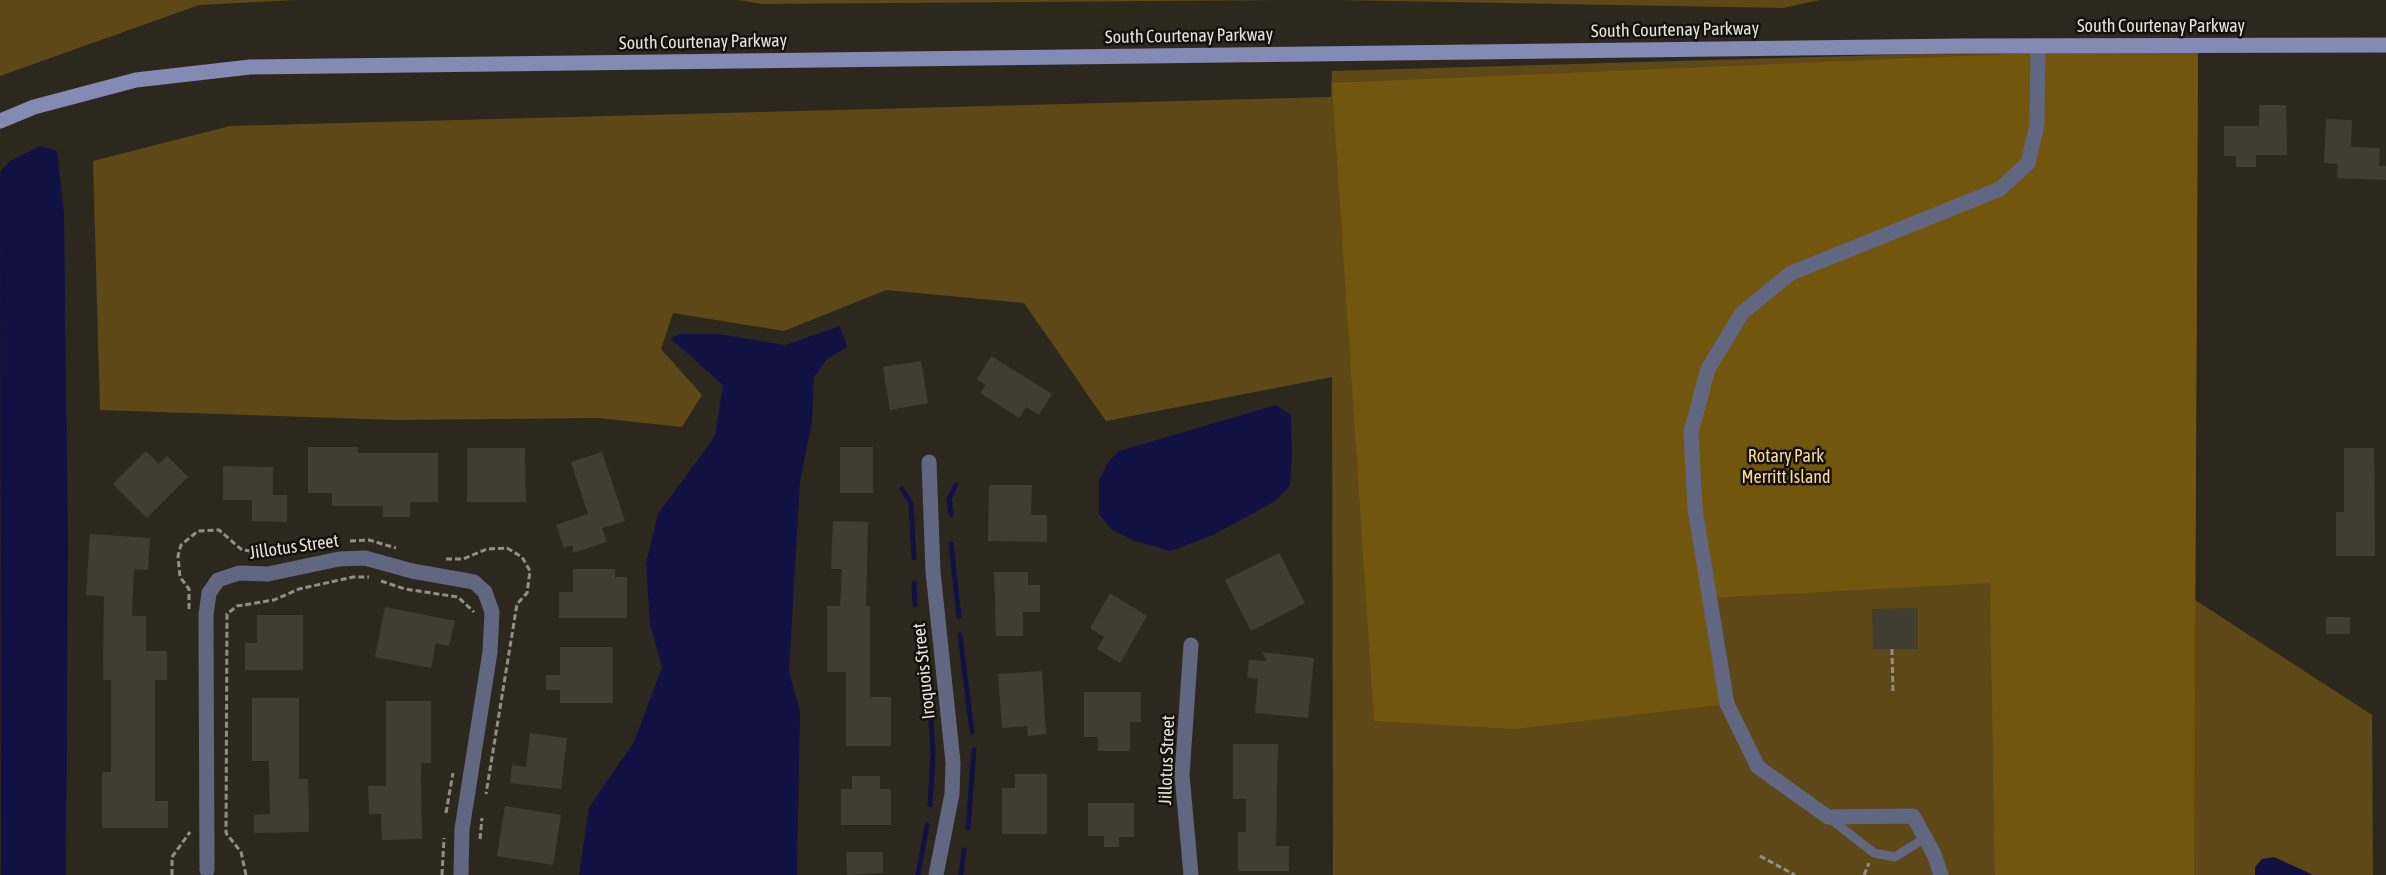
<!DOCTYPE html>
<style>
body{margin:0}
canvas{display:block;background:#2d281d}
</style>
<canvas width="2386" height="875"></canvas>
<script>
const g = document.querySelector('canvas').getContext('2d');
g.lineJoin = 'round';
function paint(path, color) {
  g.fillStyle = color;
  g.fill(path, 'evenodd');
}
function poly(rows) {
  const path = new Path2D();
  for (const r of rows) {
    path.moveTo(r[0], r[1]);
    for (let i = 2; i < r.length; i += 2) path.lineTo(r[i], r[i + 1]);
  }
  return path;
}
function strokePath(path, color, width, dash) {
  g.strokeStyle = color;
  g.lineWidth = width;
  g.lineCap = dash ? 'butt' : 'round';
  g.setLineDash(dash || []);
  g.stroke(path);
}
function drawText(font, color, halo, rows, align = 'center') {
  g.font = font + ' "Asap Condensed",sans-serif';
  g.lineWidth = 5;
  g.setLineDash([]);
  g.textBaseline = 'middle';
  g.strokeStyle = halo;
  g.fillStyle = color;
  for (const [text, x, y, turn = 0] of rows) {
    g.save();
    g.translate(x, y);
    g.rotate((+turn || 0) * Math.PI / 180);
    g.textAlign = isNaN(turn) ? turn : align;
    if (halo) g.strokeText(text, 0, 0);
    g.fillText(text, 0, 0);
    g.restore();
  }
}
const green = poly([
 [0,0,296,0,199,5,0,76],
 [738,0,1291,0,762,4],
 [1335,0,1820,0,1783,8],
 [2198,46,2195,600,2372,715,2373,875,1333,875,1332,377,1106,421,1024,303,886,290,784,331,673,313,661,349,702,395,682,427,598,418,397,420,100,410,93,161,230,126,1331,97,1332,71]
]);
const forest = poly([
 [2198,46,2194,875,1995,875,1990,583,1710,598,1727,704,1515,729,1374,721,1332,83]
]);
const water = poly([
 [40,146,57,151,64,213,68,537,66,875,1,875,0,172,10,161],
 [840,326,847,347,827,359,814,377,812,422,800,481,789,672,800,711,797,875,579,875,589,807,634,742,662,667,650,624,646,563,658,514,715,436,723,385,670,338,681,334,719,334,785,345],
 [1276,405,1291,415,1292,455,1290,486,1274,502,1213,535,1171,551,1135,541,1112,530,1099,514,1099,480,1109,461,1119,451],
 [2274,857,2309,873,2312,875,2255,875,2255,867,2262,859]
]);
const stream = poly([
 [902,489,911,504,914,558],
 [951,514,949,499,956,485],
 [951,544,959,617],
 [914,583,915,605],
 [918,630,928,695],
 [960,635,972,732],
 [930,805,933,754,931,718],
 [968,828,974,750],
 [918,875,927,825],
 [961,875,964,850]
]);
const building = poly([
 [2259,105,2286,105,2287,155,2256,155,2256,167,2236,167,2236,156,2224,156,2224,126,2259,126],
 [2326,119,2352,120,2351,147,2380,148,2379,166,2386,166,2386,180,2337,178,2338,164,2324,163],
 [991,356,1052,394,1039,415,1026,407,1019,418,980,393,986,385,977,379],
 [921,361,928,403,890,410,883,367],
 [308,447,358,447,358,453,438,453,438,502,410,502,410,517,383,517,383,506,332,506,332,493,308,493],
 [840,447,873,447,873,493,840,493],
 [467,448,525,448,526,502,467,502],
 [2344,448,2374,448,2375,556,2336,556,2336,512,2344,512],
 [146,451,159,464,167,456,188,477,147,518,113,484],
 [602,452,625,521,602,528,607,542,573,553,573,545,564,548,556,525,588,514,571,462],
 [223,466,273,467,273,495,287,495,287,522,252,521,252,500,223,500],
 [989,485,1032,485,1031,515,1047,515,1047,542,988,541],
 [833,521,868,522,866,606,870,606,870,697,891,697,891,746,846,746,846,672,827,672,827,606,840,606,842,569,831,569],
 [90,534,150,538,148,570,134,569,132,616,146,616,146,651,167,651,167,680,155,680,155,801,168,801,168,828,102,828,102,772,111,772,111,680,103,680,104,596,86,595],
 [1279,553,1305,603,1251,631,1225,580],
 [573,569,615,569,615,577,627,577,627,618,559,618,559,592,573,592],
 [994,572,1028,572,1028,585,1040,585,1040,612,1023,612,1023,636,996,636],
 [1110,593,1147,616,1120,663,1097,649,1104,637,1090,628],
 [385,607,455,621,449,646,436,643,431,668,375,657],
 [1918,608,1918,649,1873,649,1872,609],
 [257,615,303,615,303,670,245,670,245,643,257,643],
 [2326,617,2350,617,2350,634,2326,634],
 [560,647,613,647,613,703,560,703,560,690,546,690,546,675,560,675],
 [1262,652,1314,658,1308,718,1255,713,1258,679,1247,677,1249,660,1267,661],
 [1042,671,1046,734,1028,736,1027,726,1002,728,998,674],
 [1084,692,1141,692,1141,722,1130,722,1130,751,1098,751,1098,737,1084,737],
 [252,698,299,698,299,779,308,779,309,832,254,833,254,815,270,814,269,761,252,761],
 [386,701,431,701,431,763,421,763,422,839,382,840,381,814,369,814,368,786,386,786],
 [530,733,567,738,561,789,510,783,512,765,526,767],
 [1233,744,1278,744,1276,846,1289,846,1289,871,1238,871,1238,832,1246,832,1246,799,1233,799],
 [1015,774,1047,774,1047,834,1002,834,1002,788,1015,788],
 [852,776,880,776,880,789,891,789,891,825,841,825,841,789,852,789],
 [1088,803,1134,803,1134,837,1119,837,1119,847,1104,847,1104,836,1088,836],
 [505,806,561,815,553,865,497,856],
 [846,852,883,852,883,873,847,875]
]);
const path = poly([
 [350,541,369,540,396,548],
 [446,559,463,559,487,549,507,548,522,557,530,571,527,593,517,604,486,794],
 [381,581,405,589,458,597,474,612],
 [189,609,189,589,180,577,178,556,181,545,198,531,219,530,242,550,279,554],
 [1892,649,1893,694],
 [446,813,453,773],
 [480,839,482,818],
 [1760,856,1795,875],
 [172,875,172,857,190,832],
 [246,875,241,852,226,833,227,614,237,606,274,600,299,589,353,577,369,577],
 [442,875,444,838],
 [1864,875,1869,863]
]);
const lane = poly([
 [1828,817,1874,853,1895,857,1925,838]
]);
const street = poly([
 [929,462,933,572,953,762,952,794,936,875],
 [1191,645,1182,775,1191,875],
 [207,870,206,615,209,593,218,580,239,573,268,574,339,559,365,558,412,571,474,582,485,592,492,612,490,652,462,829,461,875],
 [1941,875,1934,854,1913,816,1828,817,1758,767,1727,704,1695,509,1691,432,1708,369,1742,313,1791,273,2000,189,2028,163,2037,125,2038,46]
]);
const secondary = poly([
 [0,121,34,107,136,80,250,67,1962,46,2386,45]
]);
const streetNames = [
 ["South Courtenay Parkway",2161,26],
 ["South Courtenay Parkway",1675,30,-1],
 ["South Courtenay Parkway",1189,36,-1],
 ["South Courtenay Parkway",703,42,-1],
 ["Jillotus Street",294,547,-8],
 ["Iroquois Street",924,671,-96],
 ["Jillotus Street",1167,760,-88]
];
const parkNames = [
 ["Rotary Park",1786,456],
 ["Merritt Island",1786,477]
];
paint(green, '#5e4817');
paint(forest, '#73560e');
paint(water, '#121143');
strokePath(stream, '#121143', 5);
paint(building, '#423d31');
strokePath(path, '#918e85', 3, [6, 3]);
strokePath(lane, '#626781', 9);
strokePath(street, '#626781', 15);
strokePath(secondary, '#838ab3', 15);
drawText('18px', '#e6e3dc', '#14110c', streetNames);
drawText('18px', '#fedb94', '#14110c', parkNames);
</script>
